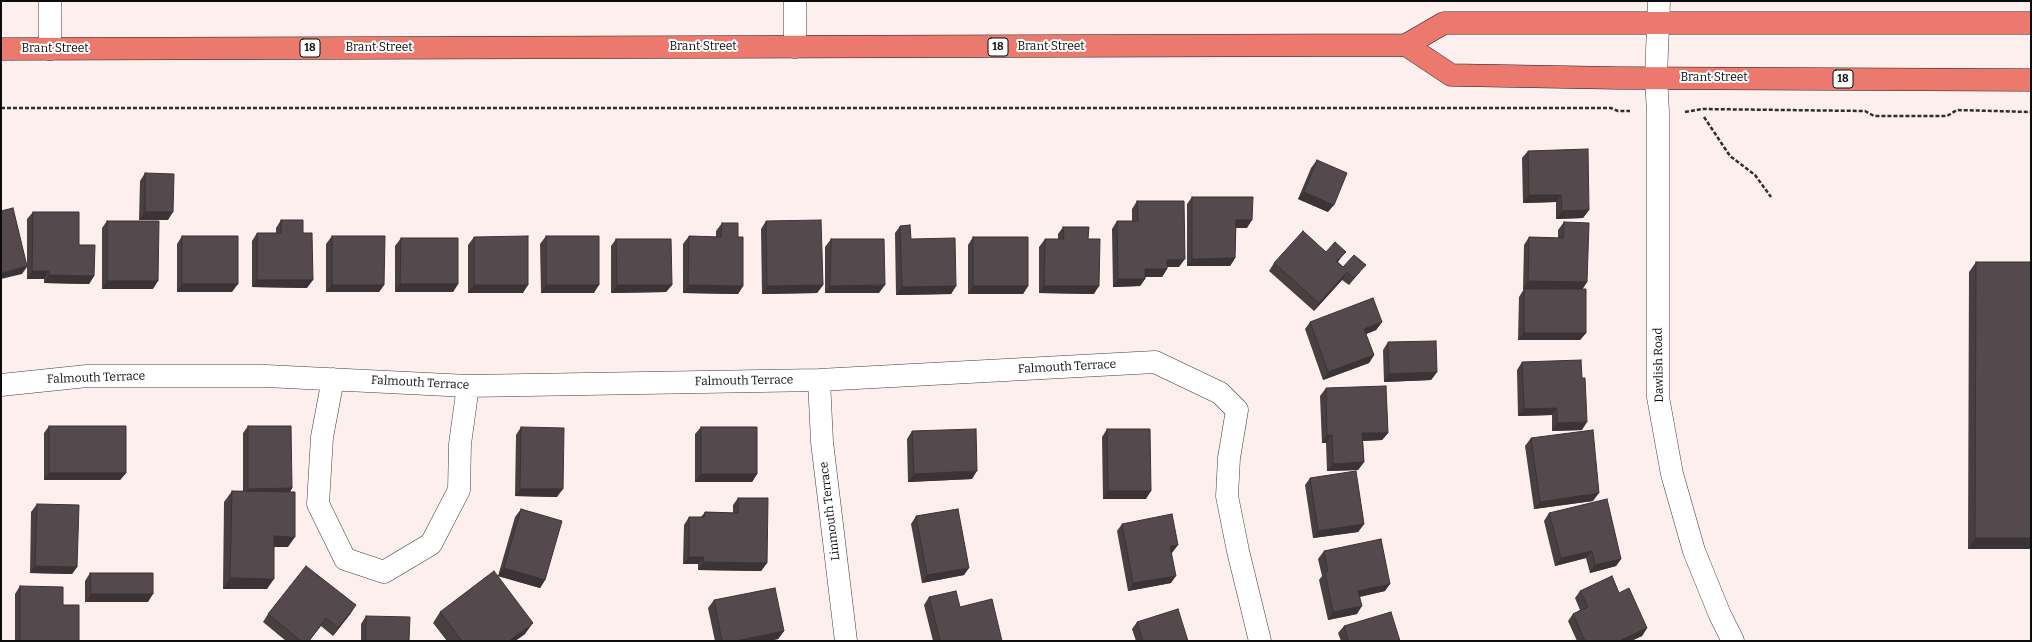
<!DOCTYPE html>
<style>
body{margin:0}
#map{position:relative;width:2032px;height:642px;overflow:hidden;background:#fdefed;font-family:Bitter,serif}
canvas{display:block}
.frame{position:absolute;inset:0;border:2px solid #0c0c0c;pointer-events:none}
</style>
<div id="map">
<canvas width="2032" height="642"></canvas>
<div class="frame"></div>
</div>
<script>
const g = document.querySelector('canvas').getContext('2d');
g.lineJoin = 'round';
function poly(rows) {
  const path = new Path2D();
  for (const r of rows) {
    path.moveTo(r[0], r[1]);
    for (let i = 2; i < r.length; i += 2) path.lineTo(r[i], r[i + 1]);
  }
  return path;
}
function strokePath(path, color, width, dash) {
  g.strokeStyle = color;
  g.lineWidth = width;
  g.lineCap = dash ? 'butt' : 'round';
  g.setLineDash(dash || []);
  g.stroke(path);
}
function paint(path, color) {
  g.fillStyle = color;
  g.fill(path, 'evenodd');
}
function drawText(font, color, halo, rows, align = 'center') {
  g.font = font + ' Bitter,serif';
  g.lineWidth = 4;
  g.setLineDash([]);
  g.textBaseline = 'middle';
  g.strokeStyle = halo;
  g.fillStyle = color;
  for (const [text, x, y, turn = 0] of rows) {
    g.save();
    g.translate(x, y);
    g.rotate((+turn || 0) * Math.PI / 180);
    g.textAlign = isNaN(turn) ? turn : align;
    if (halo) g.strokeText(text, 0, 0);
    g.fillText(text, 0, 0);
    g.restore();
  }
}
const path = poly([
 [1,108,1611,108,1618,111,1630,111],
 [1685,112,1702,109,1865,111,1874,116,1947,116,1957,110,2031,112],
 [1704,117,1730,156,1755,175,1771,197]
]);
const minor = poly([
 [1659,1,1656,77,1658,112,1658,397,1672,474,1694,551,1720,615,1733,641],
 [795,47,795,1],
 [50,49,50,1],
 [333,379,322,437,318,504,345,559,384,572,431,544,459,490,460,444,468,386],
 [819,380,822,442,846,641],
 [1,385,87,376,266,376,468,386,819,380,1155,362,1220,393,1237,410,1229,458,1227,496,1238,551,1260,641]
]);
const major = poly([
 [1406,45,1451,75,1618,78,2031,80],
 [1,49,1406,45,1444,23,2031,23]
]);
const wall = poly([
 [1528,151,1589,210,1583,218,1556,219,1556,202,1523,203,1522,158],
 [1317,160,1328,212,1298,199,1311,168],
 [145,173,168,220,139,220,140,181],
 [1192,197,1247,228,1236,228,1235,258,1230,266,1187,266,1187,204],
 [1137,201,1179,267,1167,267,1167,269,1162,277,1145,277,1145,279,1140,286,1113,287,1112,229,1117,221,1132,221,1132,209],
 [33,212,79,245,94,276,89,284,44,283,44,279,27,279,27,267,22,274,27,265,27,219],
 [281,220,303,233,307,288,252,287,252,241,257,233,276,233,276,228],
 [107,221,153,289,102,289,102,228],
 [766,221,823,285,817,293,762,294,761,229],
 [1564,222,1587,282,1582,289,1586,333,1580,340,1518,340,1519,297,1524,289,1540,289,1523,289,1524,245,1529,237,1558,238,1558,230],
 [722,223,738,237,743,286,738,294,683,293,683,244,689,236,716,237,716,231],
 [900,226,911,239,956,286,951,294,896,295,895,233],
 [1063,227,1088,239,1094,294,1039,293,1039,247,1045,239,1058,239,1058,234],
 [182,236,232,292,177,292,177,244],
 [332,236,384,285,379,292,326,292,326,244],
 [546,236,594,293,541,293,540,244],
 [474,237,523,293,468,293,468,245],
 [973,237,1028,286,1023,294,968,294,968,245],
 [401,238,458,284,453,292,395,292,395,246],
 [616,239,672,285,666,292,611,293,611,246],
 [831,239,879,293,825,293,825,247],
 [1326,252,1340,259,1338,262,1343,267,1360,272,1349,285,1342,280,1314,311,1269,271,1274,263],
 [1976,262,2031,262,2031,549,1968,549,1969,272],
 [1310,322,1382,322,1376,330,1366,334,1374,355,1369,363,1323,380,1305,329],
 [1388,342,1437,372,1431,380,1384,382,1383,350],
 [1522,362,1582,430,1552,431,1552,415,1518,416,1517,370],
 [1326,388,1388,433,1382,440,1363,441,1364,462,1358,470,1327,471,1326,443,1322,443,1320,396],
 [49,426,126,473,120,480,44,480,44,433],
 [248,426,292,488,290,492,288,547,274,547,267,589,223,589,224,502,232,491,243,491,243,433],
 [521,427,557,497,515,496,516,435],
 [701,427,757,474,752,482,695,482,695,434],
 [1107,429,1146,499,1103,499,1102,437],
 [912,431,972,479,908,482,907,439],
 [1531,438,1593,501,1534,509,1525,446],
 [1310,478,1364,524,1358,532,1313,538,1305,485],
 [738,498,767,563,761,571,698,570,698,564,683,564,684,525,689,517,701,517,705,512,733,513,733,505],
 [37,504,77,567,72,574,30,573,31,512],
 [521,509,545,580,540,588,498,576,515,517],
 [1549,513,1621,559,1616,566,1590,573,1586,558,1555,566,1544,521],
 [916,516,964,575,922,583,911,524],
 [1122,524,1172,553,1171,583,1128,591,1117,531],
 [1324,551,1385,591,1360,597,1357,614,1328,620,1319,580,1322,576,1318,559],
 [90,573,148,602,85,602,85,581],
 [20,586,63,605,79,641,15,641,15,594],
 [1580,591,1619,593,1647,628,1642,636,1631,641,1577,641,1568,621,1573,614,1580,610,1575,598],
 [929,597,960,607,1002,641,933,641,924,605],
 [714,600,784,631,778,639,769,641,715,641,708,608],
 [440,612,525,634,515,641,447,641,433,623],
 [351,613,333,636,321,626,309,641,286,641,263,622,268,614],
 [366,616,409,641,361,641,361,624],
 [1137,622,1188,641,1136,641,1132,629],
 [1344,626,1400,641,1341,641,1338,633]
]);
const shadedWall = poly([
 [1304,192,1334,205,1328,212,1298,199],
 [1529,195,1561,195,1556,202,1523,203],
 [1589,210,1583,218,1556,219,1562,211],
 [145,212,173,212,168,220,139,220],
 [1236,220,1252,220,1247,228,1230,228],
 [1346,252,1340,259,1331,269,1336,261],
 [1235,258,1230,266,1187,266,1192,259],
 [1185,259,1179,267,1162,267,1167,260],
 [27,266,22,274,1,279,1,273],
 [1145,269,1167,269,1162,277,1140,277],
 [32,271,49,271,44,279,27,279],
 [1347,272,1342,280,1314,311,1319,303],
 [49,275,94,276,89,284,44,283],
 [1118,279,1145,279,1140,286,1113,287],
 [257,280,313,280,307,288,252,287],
 [107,281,158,281,153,289,102,289],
 [1528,281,1587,282,1582,290,1523,289],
 [182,284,238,284,232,292,177,292],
 [400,284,458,284,453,292,395,292],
 [332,285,384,285,379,292,326,292],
 [474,285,528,285,523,293,468,293],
 [546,285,599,285,594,293,541,293],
 [617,285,672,285,666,292,611,293],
 [688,285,743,286,738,294,683,293],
 [823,285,817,293,762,294,767,286],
 [885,285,879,293,825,293,830,286],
 [956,286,951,294,896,295,902,287],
 [973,286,1028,286,1023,294,968,294],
 [1044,286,1099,286,1094,294,1039,293],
 [1382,322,1376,330,1359,337,1364,329],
 [1524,333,1586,333,1580,340,1518,340],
 [1374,355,1369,363,1323,380,1328,372],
 [1437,372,1431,380,1384,382,1389,374],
 [1557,408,1552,415,1518,416,1524,409],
 [1587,422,1582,430,1552,431,1557,423],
 [1362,433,1388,433,1382,440,1357,441],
 [1327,435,1332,435,1326,443,1322,443],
 [1364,462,1358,470,1327,471,1333,464],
 [977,471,972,479,908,482,914,474],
 [49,473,126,473,120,480,44,480],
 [701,474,757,474,752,482,695,482],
 [292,488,287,496,243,496,248,489],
 [520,489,563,489,557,497,515,496],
 [1108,491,1151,491,1146,499,1103,499],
 [1599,493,1593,501,1534,509,1540,502],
 [1364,524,1358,532,1313,538,1318,531],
 [274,536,295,537,288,547,267,547],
 [1975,538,2031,538,2031,549,1968,549],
 [1178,545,1172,553,1165,554,1170,546],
 [1592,551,1586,558,1555,566,1561,558],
 [689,557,704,557,698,564,683,564],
 [1621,559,1616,566,1590,573,1595,565],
 [703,562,767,563,761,571,698,570],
 [35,566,77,567,72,574,30,573],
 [504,568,545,580,540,588,498,576],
 [969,568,964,575,922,583,927,575],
 [1176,576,1171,583,1128,591,1133,583],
 [230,578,274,579,267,589,223,589],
 [1390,584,1385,591,1353,598,1358,591],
 [91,594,153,594,148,602,85,602],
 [356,605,351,613,333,636,338,628],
 [1362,606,1357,614,1328,620,1333,612],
 [533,623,525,634,515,641,509,641],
 [1647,628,1642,636,1631,641,1619,641],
 [784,631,778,639,769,641,736,641]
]);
const building = poly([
 [1588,149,1589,210,1562,211,1561,195,1529,195,1528,151,1588,149],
 [1317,160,1347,173,1334,205,1304,192,1317,160],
 [145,173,174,174,173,212,145,212,145,173],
 [1192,197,1253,197,1252,220,1236,220,1235,258,1192,259,1192,197],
 [1137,201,1184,201,1185,259,1167,260,1167,269,1145,269,1145,279,1118,279,1117,221,1138,221,1137,201],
 [13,208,27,266,1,273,1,211,13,208],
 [33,212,79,212,79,245,95,245,94,276,49,275,49,271,32,271,33,212],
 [281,220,303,220,303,233,312,233,313,280,257,280,257,233,281,233,281,220],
 [821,220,823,285,767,286,766,221,821,220],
 [107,221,159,221,158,281,107,281,107,221],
 [1564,222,1589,223,1587,282,1528,281,1529,237,1563,238,1564,222],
 [722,223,738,223,738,237,743,237,743,286,688,285,689,236,721,237,722,223],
 [910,225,911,239,955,238,956,286,902,287,900,226,910,225],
 [1063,227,1089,227,1088,239,1100,239,1099,286,1044,286,1045,239,1064,239,1063,227],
 [1303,231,1326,252,1335,242,1346,252,1336,261,1343,267,1354,255,1366,265,1354,278,1347,272,1319,303,1274,263,1303,231],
 [182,236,238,236,238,284,182,284,182,236],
 [332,236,385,236,384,285,332,285,332,236],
 [528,236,528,285,474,285,474,237,528,236],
 [546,236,599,236,599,285,546,285,546,236],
 [973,237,1028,237,1028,286,973,286,973,237],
 [401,238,458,238,458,284,400,284,401,238],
 [616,239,671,239,672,285,617,285,616,239],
 [831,239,884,239,885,285,830,286,831,239],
 [1976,262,2031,262,2031,538,1975,538,1976,262],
 [1524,289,1586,289,1586,333,1524,333,1524,289],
 [1373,298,1382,322,1364,329,1374,355,1328,372,1310,322,1373,298],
 [1436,341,1437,372,1389,374,1388,342,1436,341],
 [1581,360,1582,378,1585,378,1587,422,1557,423,1557,408,1524,409,1522,362,1581,360],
 [1386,386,1388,433,1362,433,1364,462,1333,464,1332,435,1327,435,1326,388,1386,386],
 [49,426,126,426,126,473,49,473,49,426],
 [248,426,291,426,292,488,248,489,248,426],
 [521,427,564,428,563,489,520,489,521,427],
 [701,427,757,427,757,474,701,474,701,427],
 [976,429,977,471,914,474,912,431,976,429],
 [1107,429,1150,429,1151,491,1108,491,1107,429],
 [1593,430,1599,493,1540,502,1531,438,1593,430],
 [1356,471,1364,524,1318,531,1310,478,1356,471],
 [232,491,295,492,295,537,274,536,274,579,230,578,232,491],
 [738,498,768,498,767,563,703,562,704,557,689,557,689,517,704,517,705,512,738,513,738,498],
 [1607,499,1621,559,1595,565,1592,551,1561,558,1549,513,1607,499],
 [37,504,79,505,77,567,35,566,37,504],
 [521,509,562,521,545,580,504,568,521,509],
 [958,509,969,568,927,575,916,516,958,509],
 [1172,514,1178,545,1170,546,1176,576,1133,583,1122,524,1172,514],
 [1381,539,1390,584,1358,591,1362,606,1333,612,1325,572,1328,571,1324,551,1381,539],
 [306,566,356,605,338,628,326,618,309,641,301,641,268,614,306,566],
 [494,571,533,623,509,641,462,641,440,612,494,571],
 [90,573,153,573,153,594,91,594,90,573],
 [1612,576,1619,593,1629,588,1647,628,1619,641,1585,641,1573,614,1588,607,1580,591,1612,576],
 [20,586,63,587,63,605,79,605,79,641,20,641,20,586],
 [775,588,784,631,736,641,722,641,714,600,775,588],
 [956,591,960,607,992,599,1002,641,940,641,929,597,956,591],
 [1178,609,1188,641,1143,641,1137,622,1178,609],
 [1391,612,1400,641,1348,641,1344,626,1391,612],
 [366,616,410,617,409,641,366,641,366,616]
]);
const shields = [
 [998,47,20],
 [310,48,20],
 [1843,79,20]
];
const shieldNames = [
 ["18",998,47],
 ["18",310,48],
 ["18",1843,79]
];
const streetNames = [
 ["Brant Street",703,47],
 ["Brant Street",1051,47],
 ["Brant Street",379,48],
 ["Brant Street",55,49],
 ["Brant Street",1714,78],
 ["Dawlish Road",1659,365,-91],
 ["Falmouth Terrace",1067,367,-3],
 ["Falmouth Terrace",96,378,-2],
 ["Falmouth Terrace",744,381,-1],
 ["Falmouth Terrace",420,383,3],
 ["Linmouth Terrace",830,511,-97]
];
strokePath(minor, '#3f3f3f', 23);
strokePath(major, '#1d1d1d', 23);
strokePath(path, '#2e2e2e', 2.5, [4, 2]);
strokePath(minor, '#fff', 22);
strokePath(major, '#ec796e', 22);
paint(wall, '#483f41');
paint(shadedWall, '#3b3335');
paint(building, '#54494c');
strokePath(building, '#3b3335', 1);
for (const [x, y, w] of shields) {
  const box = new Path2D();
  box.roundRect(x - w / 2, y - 9, w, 18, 3);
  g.fillStyle = '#fff';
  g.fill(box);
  strokePath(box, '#0c0c0c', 1);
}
drawText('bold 11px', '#0c0c0c', null, shieldNames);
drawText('12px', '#0c0c0c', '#fff', streetNames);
</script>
